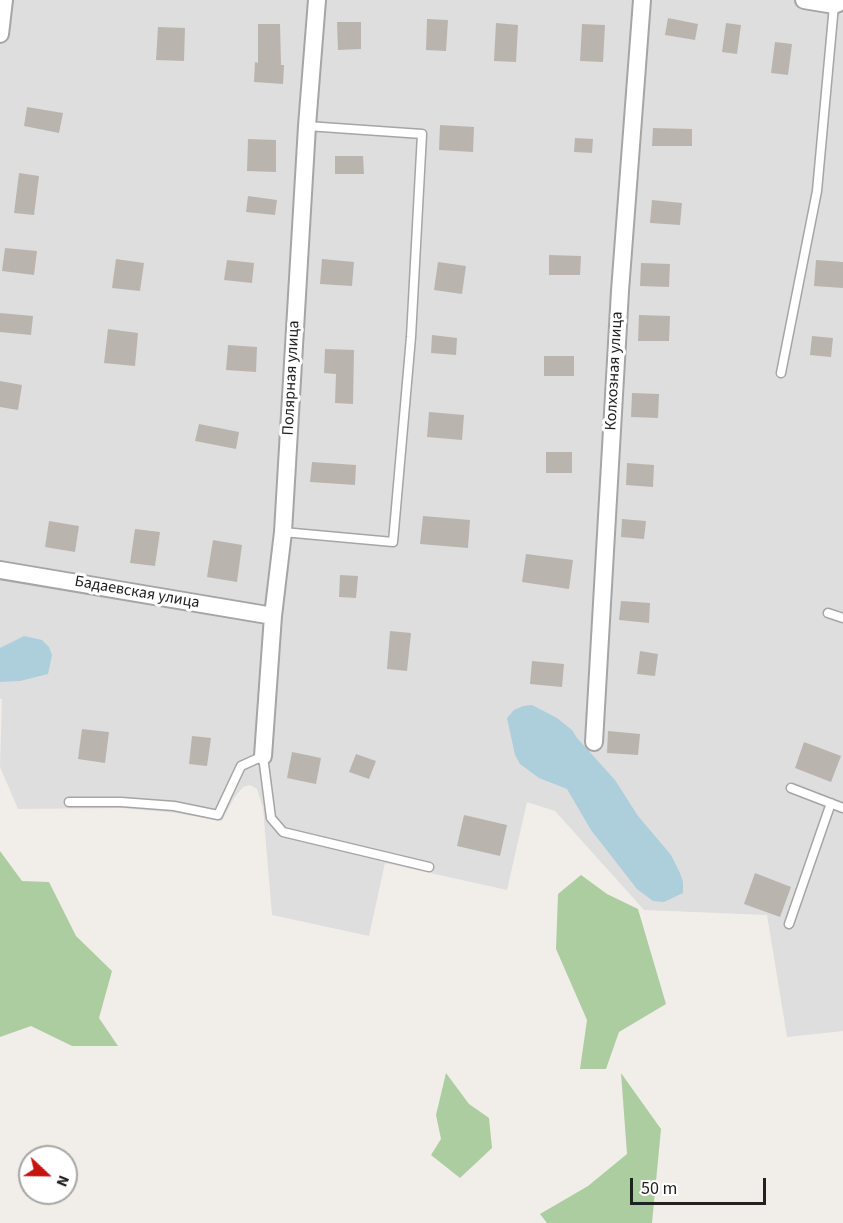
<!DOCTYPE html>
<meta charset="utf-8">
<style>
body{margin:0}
#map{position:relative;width:843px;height:1223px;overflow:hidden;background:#f1eee9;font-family:"Source Sans 3",sans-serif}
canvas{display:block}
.north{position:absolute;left:18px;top:1145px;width:60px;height:60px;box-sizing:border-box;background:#fff;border:2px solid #a6a6a6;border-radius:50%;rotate:112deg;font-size:16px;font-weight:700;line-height:24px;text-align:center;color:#212121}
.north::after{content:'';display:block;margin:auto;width:21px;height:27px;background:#c5130e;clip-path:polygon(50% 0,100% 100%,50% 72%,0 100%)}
.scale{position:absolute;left:630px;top:1178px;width:136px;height:27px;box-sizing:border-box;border:3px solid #212121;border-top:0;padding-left:8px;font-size:18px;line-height:21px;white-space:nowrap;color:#212121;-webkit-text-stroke:4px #fff;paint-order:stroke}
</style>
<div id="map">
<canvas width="843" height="1223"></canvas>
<div class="north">N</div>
<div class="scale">50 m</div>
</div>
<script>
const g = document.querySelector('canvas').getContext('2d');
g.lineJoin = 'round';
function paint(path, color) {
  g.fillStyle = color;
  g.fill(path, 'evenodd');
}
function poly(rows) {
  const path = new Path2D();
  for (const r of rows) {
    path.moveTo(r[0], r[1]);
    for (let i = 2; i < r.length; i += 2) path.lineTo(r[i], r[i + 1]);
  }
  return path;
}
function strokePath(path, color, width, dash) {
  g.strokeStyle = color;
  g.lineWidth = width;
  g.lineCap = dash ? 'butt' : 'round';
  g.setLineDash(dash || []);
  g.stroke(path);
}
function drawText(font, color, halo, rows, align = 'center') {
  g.font = font + ' "Source Sans 3",sans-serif';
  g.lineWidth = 6;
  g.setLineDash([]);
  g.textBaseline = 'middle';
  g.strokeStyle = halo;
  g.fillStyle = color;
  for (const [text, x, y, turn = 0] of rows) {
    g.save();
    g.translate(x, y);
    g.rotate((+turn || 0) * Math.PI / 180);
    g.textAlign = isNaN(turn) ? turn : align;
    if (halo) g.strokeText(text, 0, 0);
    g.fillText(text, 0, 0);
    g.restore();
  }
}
const residential = poly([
 [0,0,843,0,843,1031,787,1037,767,915,644,910,555,811,527,802,507,890,385,863,369,936,272,915,263,808,257,789,250,785,243,787,234,798,222,821,177,813,121,808,18,809,0,767,2,699,0,699]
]);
const forest = poly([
 [0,851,22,881,49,882,76,936,112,971,99,1018,118,1046,72,1046,31,1026,0,1037],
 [581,875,607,894,638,909,666,1004,619,1032,606,1069,580,1069,587,1020,556,949,558,894],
 [446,1073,469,1104,489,1118,492,1148,460,1178,431,1155,441,1139,436,1115],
 [621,1073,661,1129,652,1223,547,1223,540,1214,588,1186,627,1154]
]);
const water = poly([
 [24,636,42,640,49,647,52,655,48,674,20,681,0,682,0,648],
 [532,705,557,718,572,730,577,738,615,780,638,816,671,855,680,873,683,882,683,893,664,902,653,901,637,889,591,830,567,789,539,778,520,764,515,755,507,718,514,710,523,706]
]);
const building = poly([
 [668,18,698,24,695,40,665,35],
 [427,19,448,20,446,51,426,50],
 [337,22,361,22,361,49,338,50],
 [496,23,518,25,516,62,494,61],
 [726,23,741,25,737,54,722,52],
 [258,24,280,24,281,65,284,65,283,84,254,82,255,62,258,63],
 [582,24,605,25,603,62,580,61],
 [158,27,185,28,184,61,156,60],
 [775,42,792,44,788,75,771,73],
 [27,107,63,113,59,133,24,126],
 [440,125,474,127,473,152,439,150],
 [653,128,692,129,692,146,652,146],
 [575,138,593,139,592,153,574,152],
 [248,139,276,140,276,172,247,171],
 [335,156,363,156,364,174,335,174],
 [19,173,39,176,34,215,14,213],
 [248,196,277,200,275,215,246,212],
 [652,200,682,203,680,225,650,223],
 [5,248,37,251,34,275,2,271],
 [549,255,581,256,580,275,549,275],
 [116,259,144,263,140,291,112,288],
 [322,259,354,262,352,286,320,284],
 [227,260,254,263,252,283,224,280],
 [816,260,843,262,843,288,814,286],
 [438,262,466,266,462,294,434,290],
 [641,263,670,264,669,287,640,286],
 [0,313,33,316,31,335,0,332],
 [639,315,670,316,669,341,638,341],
 [108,329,138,333,135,366,104,363],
 [432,335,457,338,456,355,431,353],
 [812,336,833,338,831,357,810,355],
 [228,345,257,347,256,372,226,370],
 [325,349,354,350,353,404,335,403,336,374,324,373],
 [544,356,574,356,574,376,544,376],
 [0,381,22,385,18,410,0,407],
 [632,393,659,394,658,418,631,417],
 [429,412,464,415,462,440,427,437],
 [199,424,239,432,236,449,195,441],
 [546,452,572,452,572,473,546,473],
 [312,462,356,465,355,485,310,482],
 [627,463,654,465,653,487,626,485],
 [423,516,470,520,468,548,420,544],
 [622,519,646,521,644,539,621,537],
 [49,521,79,526,75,552,45,547],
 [135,529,160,532,155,566,130,563],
 [213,540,242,545,237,582,207,577],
 [526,554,573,560,569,589,522,582],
 [340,575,358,576,356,598,339,597],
 [621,601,650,603,649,623,619,620],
 [390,631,411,633,407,671,387,669],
 [640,651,658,654,655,676,637,674],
 [532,661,564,664,562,687,530,684],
 [82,729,109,732,105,763,78,759],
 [608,731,640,734,638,755,607,753],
 [192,736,211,738,207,766,189,764],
 [804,742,841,756,831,782,795,768],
 [292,752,321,758,316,784,287,778],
 [356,754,376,761,369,779,349,772],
 [464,815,507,825,500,856,457,846],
 [755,873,791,887,780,917,744,904]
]);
const service = poly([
 [781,373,817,191,834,5],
 [283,532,393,542,411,337,422,134,307,126],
 [828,613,843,618],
 [791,788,843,808],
 [69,802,121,802,174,806,218,815,241,766,263,756,271,818,283,832,429,867],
 [789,924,831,803]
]);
const minor = poly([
 [804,0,834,5,843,1],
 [0,34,4,0],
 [0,570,273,616],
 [594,742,620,291,642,0],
 [263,756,273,616,283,532,307,126,317,0]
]);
const streetNames = [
 ["Колхозная улица",615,371,-87],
 ["Полярная улица",292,378,-87],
 ["Бадаевская улица",137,593,10]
];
paint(residential, '#dfdede');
paint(forest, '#accda0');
paint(water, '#accfdb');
paint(building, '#bab4ae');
strokePath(service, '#a5a5a5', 11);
strokePath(minor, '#a5a5a5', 20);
strokePath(service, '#fff', 8);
strokePath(minor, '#fff', 16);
drawText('16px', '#212121', '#fff', streetNames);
</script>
